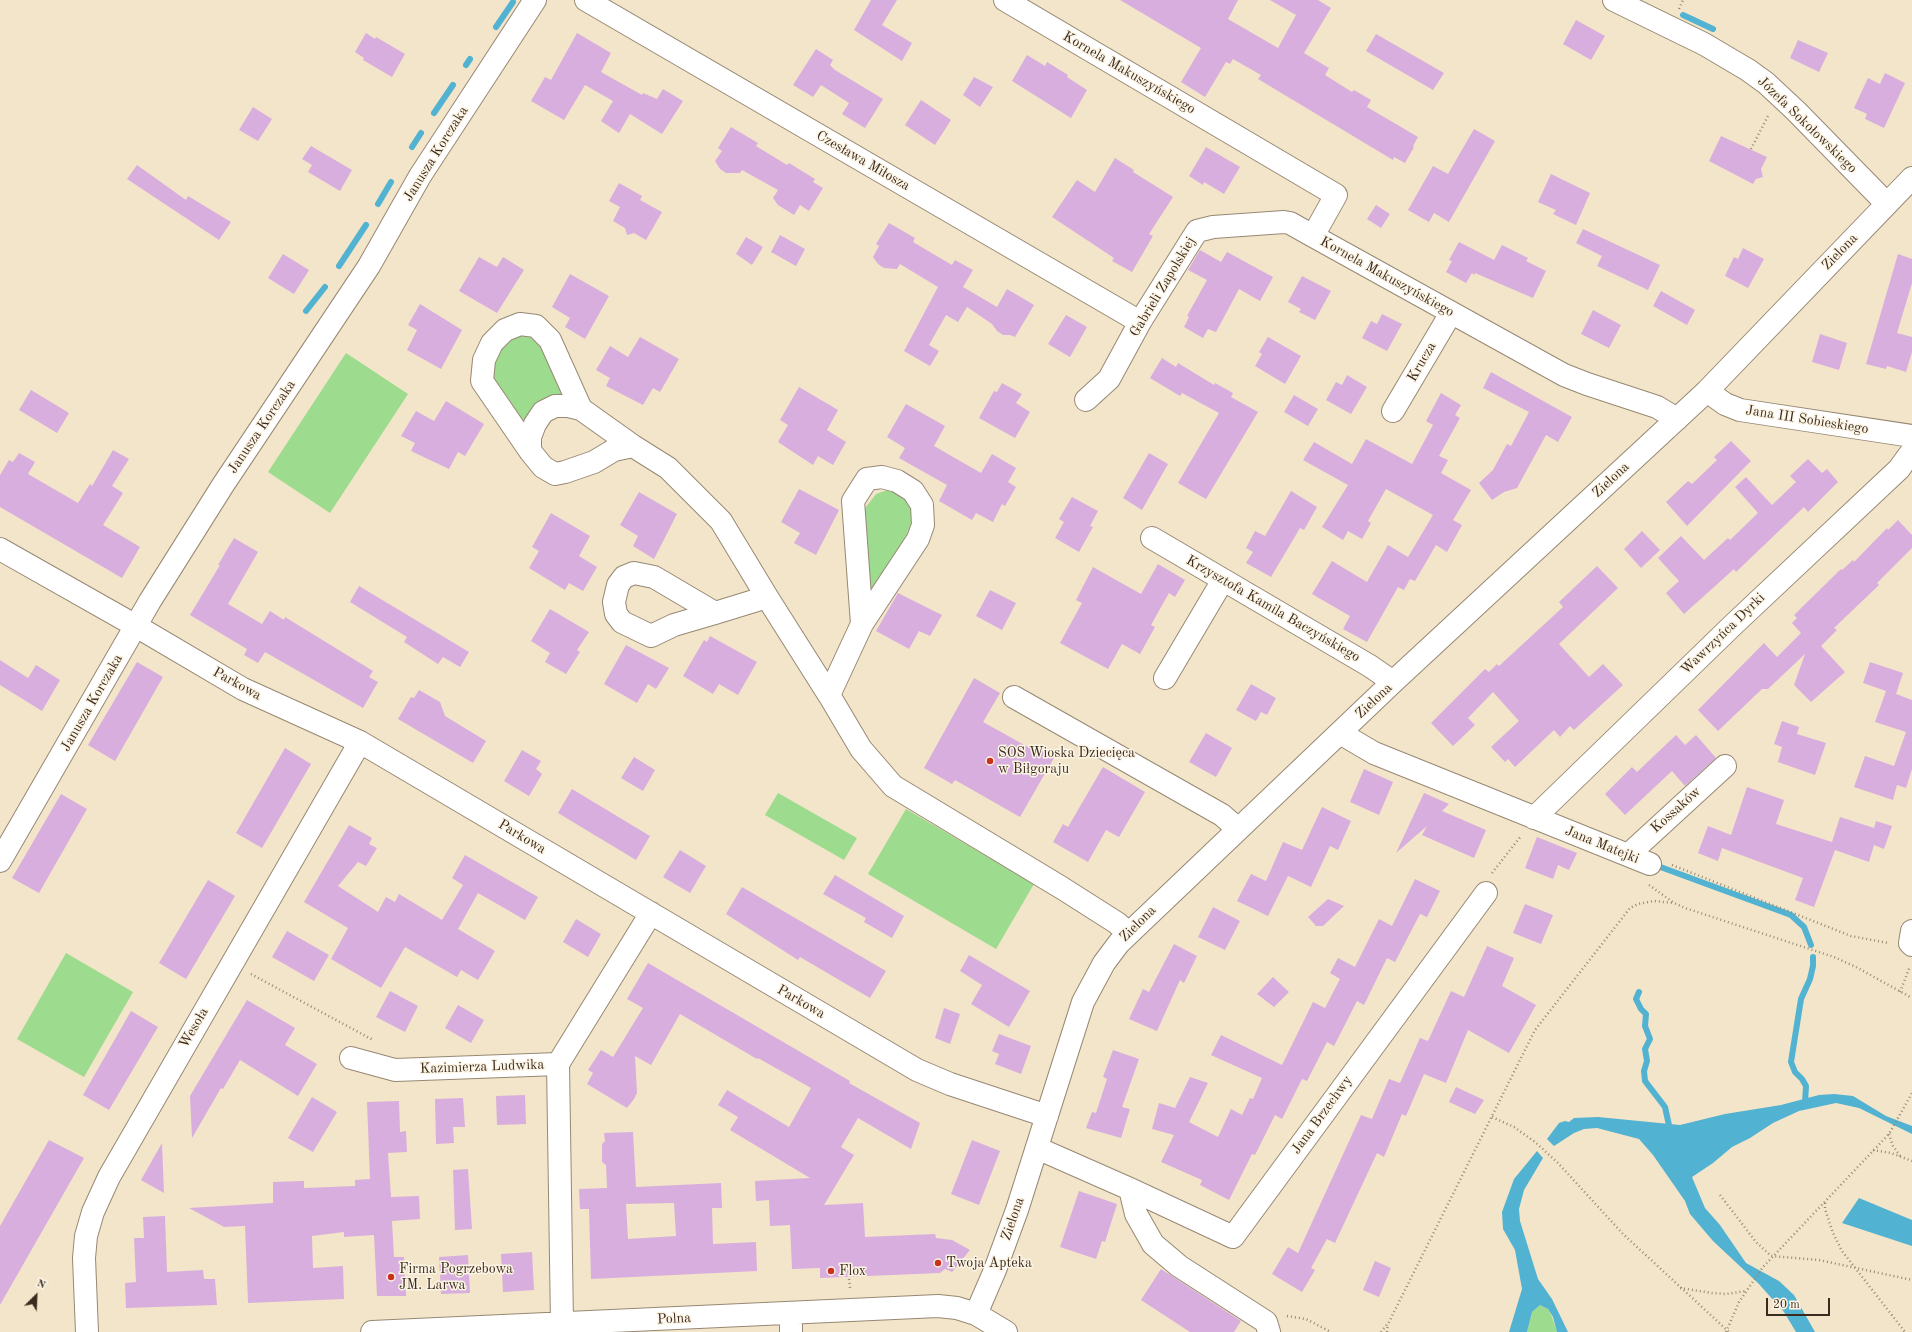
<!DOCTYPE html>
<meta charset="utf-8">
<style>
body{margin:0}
#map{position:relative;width:1912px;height:1332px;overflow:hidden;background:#f3e5c9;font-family:"Old Standard TT",serif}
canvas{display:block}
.north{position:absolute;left:16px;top:1276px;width:40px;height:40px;-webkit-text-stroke:3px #fcf5e5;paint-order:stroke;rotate:24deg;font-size:11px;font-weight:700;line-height:16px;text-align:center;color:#3b2a1e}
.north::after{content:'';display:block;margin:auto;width:14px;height:18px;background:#3b2a1e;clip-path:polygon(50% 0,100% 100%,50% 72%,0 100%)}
.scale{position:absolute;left:1766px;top:1298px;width:64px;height:18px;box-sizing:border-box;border:2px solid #3b2a1e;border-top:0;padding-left:5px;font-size:12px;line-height:14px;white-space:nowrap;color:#3b2a1e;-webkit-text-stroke:3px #fcf5e5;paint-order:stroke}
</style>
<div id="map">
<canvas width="1912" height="1332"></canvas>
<div class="north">N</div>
<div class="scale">20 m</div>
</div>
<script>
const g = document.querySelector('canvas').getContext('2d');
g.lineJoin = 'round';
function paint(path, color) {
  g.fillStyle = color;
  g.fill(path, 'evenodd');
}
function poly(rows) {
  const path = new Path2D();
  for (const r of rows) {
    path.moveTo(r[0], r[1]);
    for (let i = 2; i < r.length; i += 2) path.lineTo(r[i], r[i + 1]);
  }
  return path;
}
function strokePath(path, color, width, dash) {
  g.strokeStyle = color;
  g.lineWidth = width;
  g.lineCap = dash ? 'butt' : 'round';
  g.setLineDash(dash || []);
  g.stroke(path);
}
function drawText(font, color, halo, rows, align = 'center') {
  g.font = font + ' "Old Standard TT",serif';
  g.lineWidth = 3;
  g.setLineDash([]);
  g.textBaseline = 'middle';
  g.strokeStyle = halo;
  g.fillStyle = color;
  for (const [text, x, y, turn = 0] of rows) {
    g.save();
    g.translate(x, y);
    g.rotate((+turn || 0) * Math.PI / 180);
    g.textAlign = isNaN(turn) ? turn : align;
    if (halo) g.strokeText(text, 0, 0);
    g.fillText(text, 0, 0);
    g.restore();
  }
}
const green = poly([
 [510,334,536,335,572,403,526,427,485,376],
 [346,353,408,394,330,513,268,472],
 [893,488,908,496,916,514,902,544,872,593,860,527,862,512,876,494],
 [778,793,857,838,844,860,765,815],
 [906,809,1034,884,996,949,868,874],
 [66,953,133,992,84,1077,17,1039],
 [1540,1305,1548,1309,1552,1317,1557,1332,1527,1332,1532,1312]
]);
const water = poly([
 [1834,1094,1853,1096,1886,1116,1912,1126,1912,1134,1859,1108,1836,1103,1799,1111,1773,1123,1750,1138,1732,1147,1713,1163,1692,1177,1705,1208,1720,1225,1746,1263,1779,1281,1794,1295,1815,1332,1796,1332,1784,1312,1758,1283,1713,1241,1690,1214,1685,1201,1653,1155,1639,1139,1597,1128,1584,1129,1574,1133,1554,1146,1547,1139,1559,1123,1565,1121,1569,1122,1574,1118,1598,1117,1680,1125,1725,1114,1781,1105,1819,1095],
 [1537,1151,1543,1158,1524,1190,1519,1209,1520,1221,1538,1279,1552,1299,1568,1332,1557,1332,1553,1317,1548,1309,1540,1305,1532,1312,1527,1332,1509,1332,1522,1289,1515,1250,1503,1229,1502,1212,1514,1179],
 [1859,1198,1912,1220,1912,1246,1842,1223]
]);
const stream = poly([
 [1683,15,1713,29],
 [496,27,513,2],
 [466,65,470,59],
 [434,113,453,85],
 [412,147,421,133],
 [378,204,391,182],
 [339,266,366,225],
 [306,311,325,287],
 [1655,865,1791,915,1804,927,1811,945],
 [1639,992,1636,999,1641,1009,1646,1014,1645,1026,1650,1039,1645,1049,1647,1061,1644,1071,1645,1081,1665,1107,1670,1130],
 [1805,1103,1806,1086,1802,1079,1795,1072,1791,1062,1801,999,1810,979,1813,966,1813,957]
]);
const building = poly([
 [871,0,897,0,882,25,912,43,902,61,854,30],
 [1120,0,1238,0,1228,19,1278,48,1296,15,1270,0,1318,0,1331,8,1304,53,1329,68,1325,75,1352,92,1354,90,1371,100,1367,107,1418,137,1413,146,1414,147,1405,163,1394,157,1393,160,1258,79,1261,75,1233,59,1230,64,1226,62,1205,97,1181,82,1201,48],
 [1576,20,1605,36,1591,60,1563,44],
 [366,33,375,39,376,37,405,54,392,77,363,60,364,58,355,52],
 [577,33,611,53,601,72,642,95,643,93,657,99,663,89,683,101,662,134,630,114,619,133,601,121,613,101,585,85,564,120,531,101,545,77,551,80],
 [1376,34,1444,73,1433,90,1366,51],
 [1798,40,1828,53,1819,72,1790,58],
 [816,49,833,60,830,65,835,70,883,99,865,128,842,114,849,103,821,85,813,97,793,85],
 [1027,55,1045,66,1047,62,1068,75,1067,77,1087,90,1071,118,1012,81],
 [1885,73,1905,83,1884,128,1865,119,1867,114,1854,108,1868,78,1880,84],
 [974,77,993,87,980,107,963,95],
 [921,100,951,120,935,145,905,125],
 [253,107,272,119,258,141,239,130],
 [731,127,758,143,756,146,787,165,789,163,815,179,813,182,823,188,809,211,800,205,794,215,778,205,773,198,778,190,742,170,740,173,726,173,720,169,715,161,722,151,718,148],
 [1474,129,1495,141,1449,222,1434,213,1429,222,1408,210,1433,166,1448,174],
 [1721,136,1767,157,1761,169,1763,177,1756,179,1753,184,1709,161],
 [311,146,352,170,340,191,308,172,312,165,302,159],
 [1206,147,1240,167,1224,194,1204,182,1203,185,1189,176],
 [1115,158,1134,170,1133,172,1173,197,1149,234,1153,236,1132,272,1112,261,1114,258,1052,217,1077,180,1095,192],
 [137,165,186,200,188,196,231,222,219,240,127,179],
 [1551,174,1590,193,1576,225,1553,214,1556,210,1538,202],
 [619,183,642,196,640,200,662,212,646,240,634,233,627,235,625,228,613,221,620,207,609,201],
 [1376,205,1390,214,1381,228,1367,219],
 [889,223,915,238,913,242,952,265,955,260,973,270,963,287,997,307,1007,289,1034,305,1015,337,1010,335,1003,335,997,331,992,324,967,307,958,322,946,315,929,345,939,351,930,366,904,351,938,287,900,264,897,269,884,268,878,264,873,257,879,246,876,244],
 [1583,229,1660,265,1648,290,1597,266,1602,256,1576,243],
 [780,235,805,249,796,266,771,252],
 [746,237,763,247,752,265,736,254],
 [1459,242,1494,260,1502,245,1528,258,1526,261,1546,271,1533,298,1475,273,1474,275,1472,273,1466,283,1446,272,1452,261,1449,260],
 [1743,248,1764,259,1748,288,1725,276,1734,257,1738,259],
 [1200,250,1221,262,1227,252,1273,277,1260,301,1239,289,1216,332,1208,329,1203,338,1184,327,1189,317,1187,316,1207,280,1188,270],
 [283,254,309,270,294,294,268,278],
 [1898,254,1912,259,1912,283,1897,333,1912,337,1912,352,1906,372,1887,366,1886,369,1866,364],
 [479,257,497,267,503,257,524,270,497,313,459,291],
 [570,274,609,296,585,339,565,327,570,318,552,307],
 [1302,276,1331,291,1315,320,1299,312,1301,309,1288,302],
 [1661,291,1695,310,1687,325,1653,306],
 [420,304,462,330,441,369,407,350,417,330,408,325],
 [1593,310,1621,325,1609,348,1581,334],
 [1382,314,1402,324,1387,351,1362,338,1371,321,1377,324],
 [1066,315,1087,327,1070,357,1048,344],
 [1820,334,1847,343,1839,370,1812,362],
 [640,337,679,359,660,392,653,388,643,405,606,386,610,378,596,370,610,346,628,357],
 [1268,337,1301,356,1285,384,1255,366,1262,354,1259,352],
 [1162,358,1176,367,1178,363,1214,385,1215,383,1233,393,1231,397,1258,412,1206,499,1178,483,1219,413,1182,393,1180,396,1150,378],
 [1491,372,1572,417,1558,442,1546,435,1517,488,1504,492,1492,500,1479,483,1493,470,1507,444,1511,446,1529,412,1483,388],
 [1347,375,1367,387,1351,414,1326,400,1336,382,1342,385],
 [1002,383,1022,394,1016,403,1030,412,1015,438,979,418,994,391,997,392],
 [799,387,838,410,827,430,846,442,833,465,818,456,813,465,778,442,788,425,780,420],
 [31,390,69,413,57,433,19,410],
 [1441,393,1461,405,1455,415,1460,418,1439,456,1448,460,1441,473,1471,490,1453,520,1462,525,1447,552,1436,545,1415,581,1410,579,1404,590,1398,587,1367,642,1343,629,1350,616,1312,594,1332,561,1367,582,1388,545,1408,557,1433,515,1386,489,1368,521,1371,523,1362,539,1348,531,1343,540,1322,527,1348,485,1303,460,1314,442,1352,464,1366,439,1412,464,1433,425,1426,421],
 [1294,395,1318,409,1308,426,1284,412],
 [446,401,484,424,465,456,458,452,449,469,411,451,415,443,401,436,416,411,434,421],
 [906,404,945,426,934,446,981,473,992,454,1016,468,1008,482,1016,487,1005,506,1002,504,993,522,976,513,972,520,939,501,947,485,899,458,905,448,887,437],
 [1731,441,1751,461,1687,526,1666,502,1688,481,1692,484,1717,460,1714,457],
 [113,450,129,459,112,486,123,493,103,525,140,547,122,578,0,507,0,475,9,460,13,462,19,453,35,462,28,474,78,503,90,484,92,486],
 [1149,453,1168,464,1142,510,1123,498],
 [1808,459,1822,473,1827,469,1838,482,1808,512,1804,507,1736,572,1734,569,1684,614,1666,593,1679,581,1658,558,1681,536,1704,560,1728,538,1730,540,1758,513,1735,487,1746,477,1772,505,1796,482,1790,476],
 [799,489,839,510,816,555,794,543,800,533,781,522],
 [1291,491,1317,507,1304,530,1300,528,1271,577,1246,563,1253,552,1246,548,1255,531,1265,536],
 [639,492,677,514,654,559,633,546,638,536,620,525],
 [1072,497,1098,511,1090,526,1093,527,1079,552,1055,538,1064,522,1059,519],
 [551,513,590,536,579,556,597,567,583,591,569,583,565,590,529,568,539,551,532,547],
 [1898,520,1912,535,1912,548,1877,583,1879,585,1834,628,1837,630,1821,646,1845,672,1811,702,1794,685,1805,654,1768,689,1762,689,1718,731,1698,710,1764,643,1777,657,1801,633,1792,623,1797,618,1794,615,1841,569,1842,570,1853,560,1854,562,1887,528,1888,530],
 [1642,531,1660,550,1641,568,1624,549],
 [234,538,258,552,228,604,262,624,270,611,284,620,285,617,373,671,369,677,378,682,363,708,265,652,258,663,244,655,247,649,190,615,220,565,218,565],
 [1158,564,1185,580,1175,597,1169,593,1151,625,1155,627,1140,654,1122,644,1108,669,1060,643,1082,603,1076,600,1093,567,1141,594],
 [1597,566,1618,588,1559,644,1589,677,1603,664,1623,685,1574,730,1570,726,1560,737,1554,730,1515,767,1508,759,1505,762,1491,747,1519,721,1493,692,1468,718,1475,725,1453,746,1431,723,1485,669,1489,672,1497,664,1499,666,1563,607,1559,602],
 [359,586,469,652,460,667,443,657,438,664,404,642,407,637,350,602],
 [990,590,1016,603,1002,630,976,616],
 [898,593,942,615,930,636,919,631,909,649,876,631],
 [550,609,589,632,577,650,580,652,566,674,545,662,550,653,531,641],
 [710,636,757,662,738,695,719,684,713,694,683,676,704,640,707,642],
 [626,645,669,668,656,689,648,684,637,703,604,684],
 [0,660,28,678,36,665,60,680,42,711,0,685],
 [137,662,163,677,115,761,88,745],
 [1870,662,1903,673,1896,694,1912,700,1912,769,1906,788,1897,785,1893,800,1854,787,1865,756,1894,766,1906,732,1875,722,1886,691,1863,683],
 [974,678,1000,693,983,722,1037,752,1039,747,1055,756,1020,817,955,780,952,784,924,768],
 [1251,684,1276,698,1267,715,1261,712,1256,721,1236,710],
 [419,690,440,702,445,716,486,741,473,763,398,719,411,697,414,698],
 [1782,721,1799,727,1797,734,1826,743,1815,775,1778,762,1782,747,1774,744],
 [1206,733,1232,748,1216,777,1189,762],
 [1676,735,1685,745,1696,735,1716,758,1685,786,1672,771,1625,815,1605,794,1632,767,1637,772],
 [285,748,311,764,262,848,236,833],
 [522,750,541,761,536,769,542,774,529,796,504,781],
 [634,757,655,770,643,791,621,778],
 [1103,767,1145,792,1119,837,1106,830,1088,862,1053,842,1063,824,1068,827],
 [1364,769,1393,782,1379,815,1350,802],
 [1747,787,1784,800,1776,824,1832,842,1840,817,1874,828,1876,821,1892,826,1884,849,1874,845,1869,862,1835,850,1814,907,1795,900,1803,878,1722,848,1718,861,1698,853,1708,826,1731,835],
 [572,789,650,836,636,860,558,813],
 [1424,793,1449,804,1442,811,1486,830,1474,858,1422,835,1427,826,1396,853],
 [61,794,87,809,39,893,12,878],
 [1322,807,1351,821,1338,850,1330,846,1311,887,1288,876,1268,916,1237,901,1251,874,1266,881,1283,842,1302,850],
 [349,825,372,838,369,844,377,848,366,866,358,862,338,886,378,912,386,897,395,902,399,894,442,920,463,885,452,878,465,855,538,897,525,920,478,893,458,929,495,951,478,980,461,970,457,977,405,947,381,988,331,959,348,928,304,902],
 [1537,837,1577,853,1569,870,1558,865,1553,879,1525,868],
 [680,850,706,866,690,893,663,877],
 [835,875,904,916,892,938,864,922,866,918,823,894],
 [1415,879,1440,891,1427,917,1420,914,1395,962,1387,958,1364,1005,1357,1001,1334,1046,1327,1042,1307,1081,1302,1079,1282,1119,1275,1115,1255,1155,1252,1154,1229,1200,1200,1185,1202,1180,1161,1162,1174,1135,1152,1129,1159,1103,1175,1108,1190,1077,1208,1083,1189,1122,1218,1137,1231,1109,1242,1115,1250,1098,1253,1099,1262,1078,1211,1055,1221,1035,1282,1065,1313,1002,1325,1008,1340,979,1330,973,1338,958,1355,967,1379,919,1392,926],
 [208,880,235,896,186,979,159,963],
 [742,887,886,971,870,998,800,957,798,960,726,914],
 [1328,899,1344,906,1323,926,1316,926,1308,917],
 [1525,904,1553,915,1541,944,1513,933],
 [1213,907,1240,921,1225,950,1198,937],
 [576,919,601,934,588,957,563,942],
 [287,931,329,955,314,981,272,957],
 [1174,944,1197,956,1184,983,1180,980,1157,1031,1129,1019,1143,989,1149,992],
 [1487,946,1514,958,1502,986,1536,1005,1509,1053,1468,1030,1446,1083,1424,1074,1406,1116,1402,1114,1384,1157,1377,1153,1335,1243,1327,1239,1311,1268,1315,1270,1302,1292,1272,1274,1288,1247,1298,1253,1361,1115,1372,1119,1389,1079,1400,1083,1420,1038,1428,1041,1451,991,1464,997],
 [969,955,1030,991,1009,1027,971,1004,982,985,960,971],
 [648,963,850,1081,849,1083,920,1123,911,1149,858,1118,841,1147,854,1155,824,1205,863,1203,865,1237,935,1234,936,1238,952,1240,970,1250,952,1272,945,1269,940,1273,820,1278,820,1268,792,1269,790,1225,770,1226,769,1200,756,1201,755,1181,810,1178,730,1130,738,1117,718,1105,727,1090,789,1127,811,1088,758,1058,757,1059,680,1014,651,1065,635,1056,637,1093,634,1099,627,1108,587,1084,593,1073,588,1070,601,1050,613,1057,643,1008,627,999],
 [1273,977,1289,992,1274,1007,1257,994],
 [390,991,418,1006,405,1032,376,1017],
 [247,1000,295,1028,285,1045,317,1064,298,1096,240,1060,223,1089,221,1088,192,1138,190,1096],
 [458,1005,484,1020,471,1043,445,1028],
 [944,1008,960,1014,950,1044,935,1038],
 [131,1011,158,1027,109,1110,83,1095],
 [999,1034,1031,1046,1021,1074,995,1064,999,1054,992,1051],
 [1113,1050,1139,1059,1122,1107,1130,1109,1121,1138,1086,1128,1092,1112,1096,1113,1107,1079,1103,1077],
 [1456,1087,1484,1100,1475,1114,1449,1102],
 [525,1095,526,1124,497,1125,496,1096],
 [312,1097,337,1112,313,1152,288,1138],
 [463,1098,465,1127,453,1127,454,1143,436,1144,435,1099],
 [399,1101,400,1132,406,1131,407,1152,388,1153,391,1197,419,1196,420,1219,392,1221,394,1257,404,1257,406,1296,377,1296,374,1235,344,1237,344,1232,312,1236,313,1268,343,1266,344,1299,248,1303,245,1226,224,1227,189,1208,273,1203,273,1182,304,1181,304,1188,355,1186,355,1180,370,1179,367,1102],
 [633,1132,636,1187,721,1183,722,1208,712,1208,713,1244,756,1242,757,1271,591,1279,589,1209,580,1209,579,1189,607,1188,606,1165,602,1162,602,1144,605,1141,604,1133],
 [674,1203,676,1236,628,1239,626,1204],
 [49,1140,84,1158,0,1305,0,1226],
 [972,1140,1000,1151,979,1205,951,1194],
 [162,1143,164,1193,141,1180],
 [468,1169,472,1229,455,1230,453,1170],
 [1079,1191,1117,1204,1105,1242,1102,1241,1096,1259,1060,1247],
 [165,1216,167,1272,203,1270,204,1279,215,1279,217,1305,126,1308,125,1283,136,1282,134,1238,144,1238,143,1217],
 [532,1252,534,1290,503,1292,501,1254],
 [468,1255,470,1293,441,1294,439,1257],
 [1375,1261,1391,1268,1379,1297,1363,1290],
 [1161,1269,1241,1321,1234,1332,1190,1332,1141,1300]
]);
const path = poly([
 [1679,9,1683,0],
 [1751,149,1769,114],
 [1672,865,1851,936,1888,943],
 [1492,873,1521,836],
 [1649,885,1674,903,1685,908,1834,957,1856,967,1912,998],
 [251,974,373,1040],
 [1900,992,1910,966],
 [1492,1117,1514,1127,1535,1142,1558,1163,1623,1234,1729,1332],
 [1889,1134,1893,1146,1900,1156],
 [1873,1150,1891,1153,1912,1161],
 [1720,1195,1756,1242,1771,1256,1819,1260,1912,1280],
 [1825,1203,1825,1209,1833,1233,1842,1251,1905,1332],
 [849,1279,850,1288],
 [1680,1288,1712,1293,1726,1294,1746,1291],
 [1287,1316,1306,1319,1331,1332],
 [1381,1332,1389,1322,1535,1030,1630,908,1638,904,1654,901,1674,903],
 [1387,1332,1388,1324],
 [1726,1332,1739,1302,1763,1267,1889,1134,1912,1093]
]);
const minor = poly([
 [586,0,1140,322],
 [1005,0,1336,195,1313,236,1564,375,1587,384,1657,407,1677,419],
 [1614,0,1704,44,1748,70,1766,83,1796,111,1887,204],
 [1707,391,1725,404,1740,410,1912,436],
 [1086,400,1109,379,1140,322,1197,231,1213,227,1284,222,1290,223,1313,236],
 [1393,411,1451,313],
 [633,446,581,409,550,340,536,326,520,324,505,330,492,343,484,360,482,381,530,451,543,467,555,474,565,472,594,462,614,450,633,446,668,468,721,521,767,597,829,695,861,749,893,786,1062,888,1117,923,1128,933],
 [530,451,530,437,535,424,543,412,555,406,568,406,581,409],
 [1152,538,1370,666,1393,682],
 [0,549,136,626,243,689,360,742,917,1070,950,1084,1047,1116],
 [715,613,654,577,634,573,624,577,618,585,614,602,616,614,622,622,651,636,674,625,715,613,767,597],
 [1165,678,1223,580],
 [829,695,862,624,918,539,923,525,922,505,913,491,897,481,882,477,867,479,853,501,862,624],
 [1014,697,1222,815,1238,829],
 [1340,733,1374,753,1650,864],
 [1534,818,1734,624,1899,469,1912,451],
 [1628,855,1725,766],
 [0,861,150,601,223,485,369,266,420,176,535,0],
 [1912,931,1910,943,1912,945],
 [351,1058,395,1070,558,1064],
 [558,1064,562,1324],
 [558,1064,651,913],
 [1037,1148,1130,1189,1233,1237,1486,893],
 [1130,1189,1136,1214,1153,1244,1179,1266,1266,1322,1269,1332],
 [791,1313,791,1332],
 [976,1314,995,1270,1017,1210,1083,1002,1104,963,1119,943,1393,682,1707,391,1912,178],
 [87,1332,84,1258,86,1236,93,1212,109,1177,360,742],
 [372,1332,938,1306,957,1308,976,1314,1006,1332]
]);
const markers = [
 [990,761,4,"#c8321e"],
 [938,1263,4,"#c8321e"],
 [831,1271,4,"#c8321e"],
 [391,1277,4,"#c8321e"]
];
const streetNames = [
 ["Kornela Makuszyńskiego",1129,73,30],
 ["Józefa Sokołowskiego",1807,125,44],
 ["Janusza Korczaka",436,154,-58],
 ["Czesława Miłosza",863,161,30],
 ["Zielona",1840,252,-46],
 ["Kornela Makuszyńskiego",1387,277,29],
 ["Gabrieli Zapolskiej",1163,287,-59],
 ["Krucza",1422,362,-60],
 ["Jana III Sobieskiego",1807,420,9],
 ["Janusza Korczaka",262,427,-56],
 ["Zielona",1611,480,-43],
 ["Krzysztofa Kamila Baczyńskiego",1273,609,30],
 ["Wawrzyńca Dyrki",1723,634,-44],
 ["Parkowa",237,684,29],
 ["Zielona",1374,701,-43],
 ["Janusza Korczaka",92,703,-60],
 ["Kossaków",1676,810,-42],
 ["Parkowa",522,837,31],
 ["Jana Matejki",1602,845,22],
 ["Zielona",1138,924,-45],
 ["Parkowa",801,1002,30],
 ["Wesoła",194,1028,-60],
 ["Kazimierza Ludwika",482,1067,-2],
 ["Jana Brzechwy",1322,1115,-54],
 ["Zielona",1013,1219,-71],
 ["Polna",674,1319,-3]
];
const poiNames = [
 ["SOS Wioska Dziecięca",998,753],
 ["w Biłgoraju",998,769],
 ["Twoja Apteka",946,1263],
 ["Firma Pogrzebowa",399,1269],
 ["JM. Larwa",399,1285],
 ["Flox",839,1271]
];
paint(green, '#9ddb8f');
paint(water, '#52b2d1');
strokePath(stream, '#52b2d1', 6);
paint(building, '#d8aede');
strokePath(minor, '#978874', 24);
strokePath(path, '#978874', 2.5, [1, 3]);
strokePath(minor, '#fff', 22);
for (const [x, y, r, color] of markers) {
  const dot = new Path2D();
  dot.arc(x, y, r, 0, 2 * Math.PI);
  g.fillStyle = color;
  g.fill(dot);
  strokePath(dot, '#fcf5e5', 1.5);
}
drawText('14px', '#3b2a1e', '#fcf5e5', streetNames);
drawText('14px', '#3b2a1e', '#fcf5e5', poiNames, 'left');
</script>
